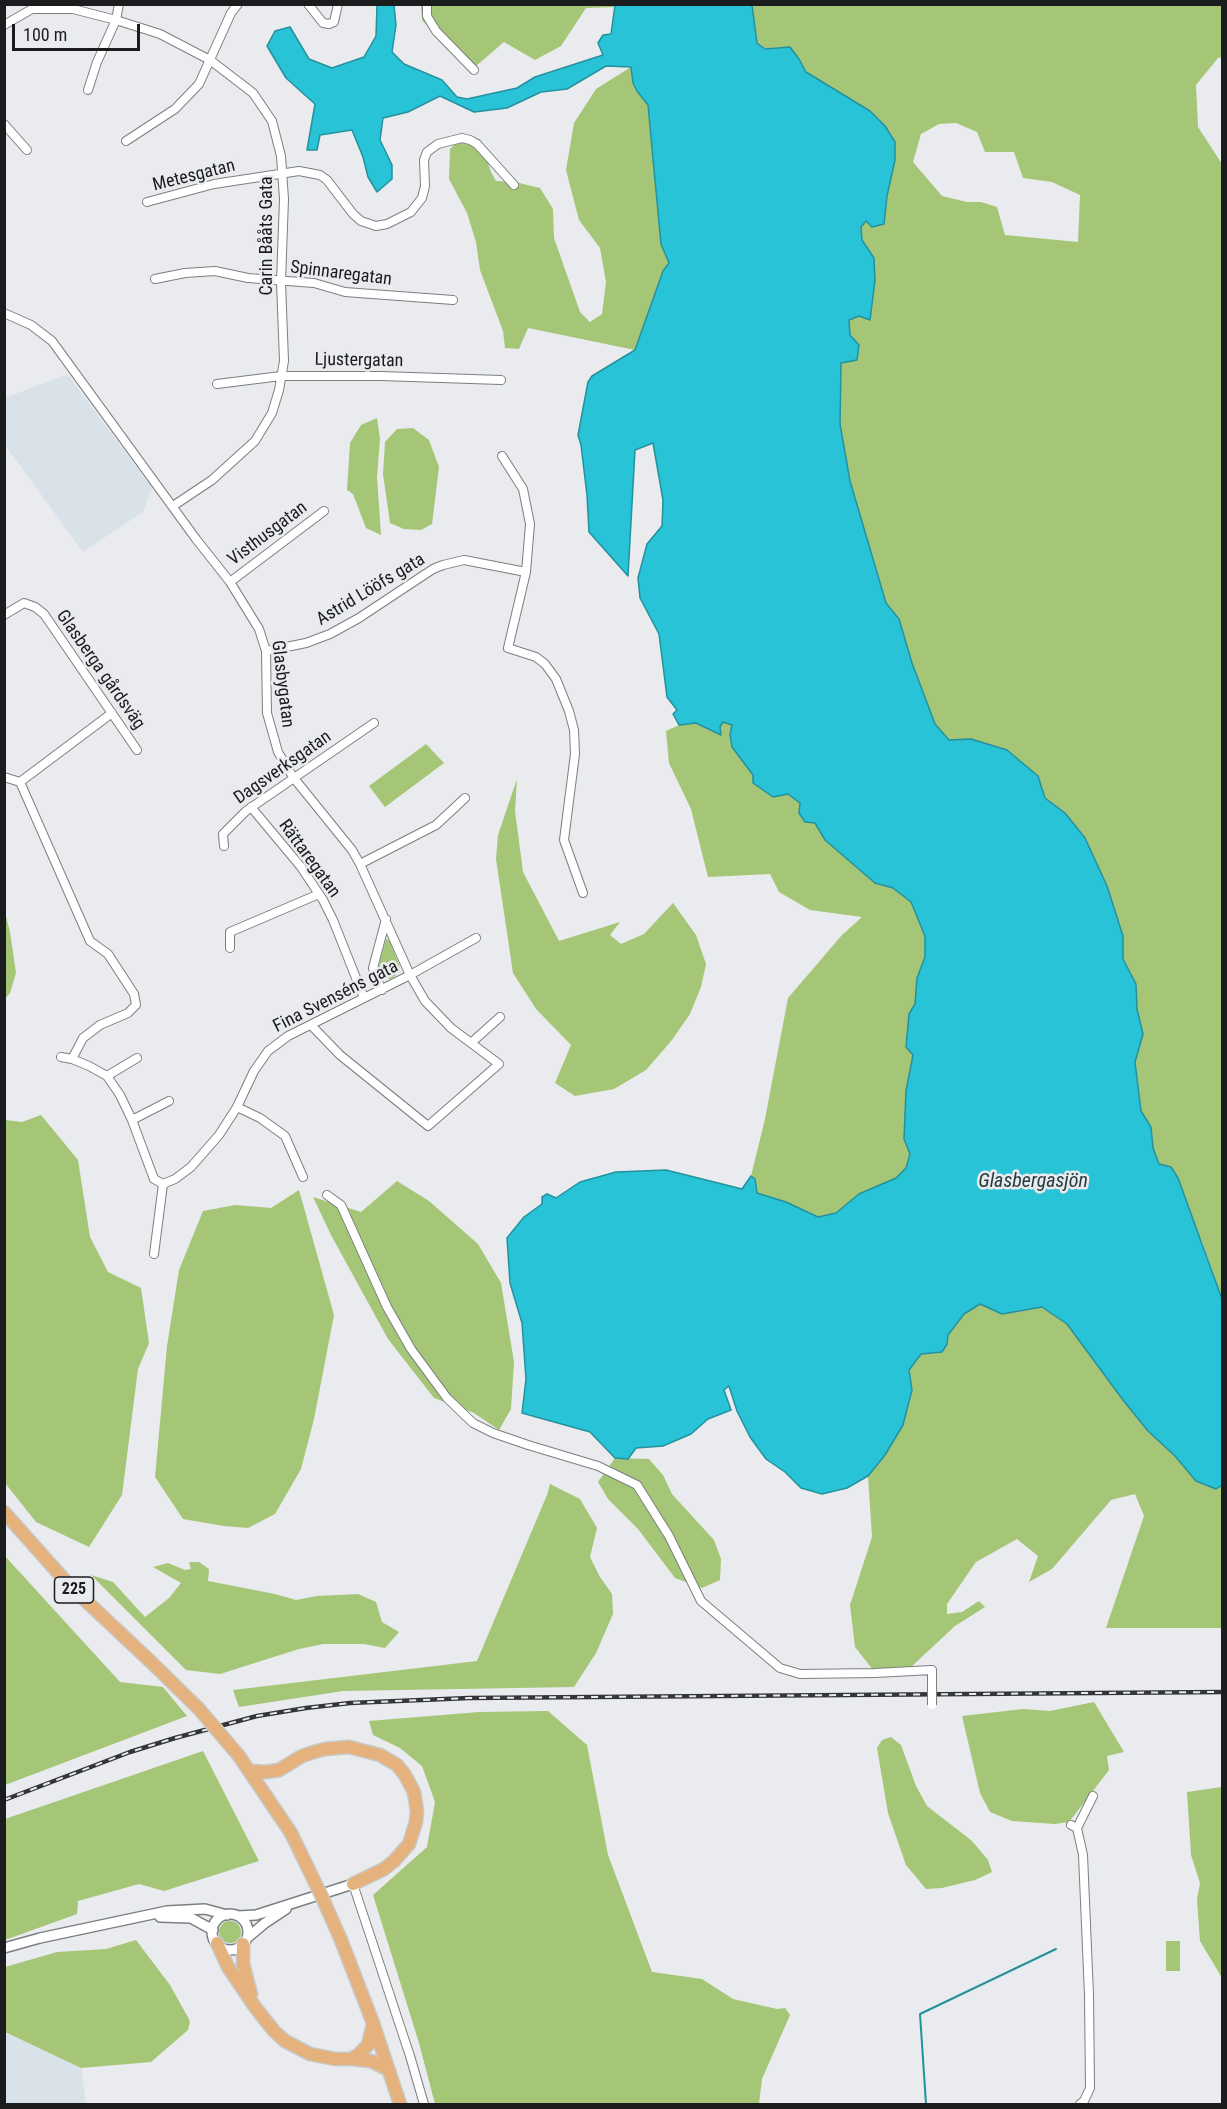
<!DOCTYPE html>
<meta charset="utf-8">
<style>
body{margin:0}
#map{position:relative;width:1227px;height:2109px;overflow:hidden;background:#e9ebee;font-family:"Roboto Condensed",sans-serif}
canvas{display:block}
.frame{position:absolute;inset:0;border:6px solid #1b1c1d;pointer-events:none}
.scale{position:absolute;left:12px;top:24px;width:128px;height:27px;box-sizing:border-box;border:3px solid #1b1c1d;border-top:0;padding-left:8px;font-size:18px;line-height:21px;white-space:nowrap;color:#1b1c1d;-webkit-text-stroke:4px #e9ebee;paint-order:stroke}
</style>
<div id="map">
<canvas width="1227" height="2109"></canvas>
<div class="frame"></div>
<div class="scale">100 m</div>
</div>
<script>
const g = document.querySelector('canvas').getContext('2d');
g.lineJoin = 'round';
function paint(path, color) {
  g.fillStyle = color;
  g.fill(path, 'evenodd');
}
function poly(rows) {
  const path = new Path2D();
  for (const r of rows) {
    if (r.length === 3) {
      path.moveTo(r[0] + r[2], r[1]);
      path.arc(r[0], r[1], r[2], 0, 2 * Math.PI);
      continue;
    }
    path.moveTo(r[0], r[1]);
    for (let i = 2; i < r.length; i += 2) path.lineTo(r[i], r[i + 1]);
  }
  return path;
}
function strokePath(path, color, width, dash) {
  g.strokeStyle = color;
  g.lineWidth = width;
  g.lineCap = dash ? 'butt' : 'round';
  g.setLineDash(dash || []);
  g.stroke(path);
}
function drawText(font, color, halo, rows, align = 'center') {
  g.font = font + ' "Roboto Condensed",sans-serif';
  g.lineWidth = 5;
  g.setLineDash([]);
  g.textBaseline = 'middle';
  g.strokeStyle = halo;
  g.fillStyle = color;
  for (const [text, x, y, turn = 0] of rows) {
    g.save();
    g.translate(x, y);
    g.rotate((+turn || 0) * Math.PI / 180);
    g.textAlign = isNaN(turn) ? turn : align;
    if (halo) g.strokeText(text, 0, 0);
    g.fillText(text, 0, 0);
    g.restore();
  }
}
const built = poly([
 [67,374,152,488,143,512,83,552,5,445,5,398],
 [4,2032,81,2068,86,2104,5,2104]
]);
const green = poly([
 [615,4,616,7,586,8,561,46,535,60,504,42,476,66,452,54,422,20,421,5],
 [752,5,1222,5,1222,57,1218,58,1196,85,1198,127,1222,164,1222,1299,1203,1244,1193,1221,1159,1164,1153,1148,1151,1127,1141,1111,1135,1062,1143,1033,1137,1009,1136,984,1123,959,1123,936,1065,813,1045,798,1038,776,971,739,949,740,935,724,912,663,899,619,886,603,870,552,850,481,840,424,841,363,859,345,850,335,849,320,859,316,870,320,875,280,874,258,862,240,861,226,866,221,884,224,887,196,895,160,870,112,806,72,799,59,779,47,765,49,757,42],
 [956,123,977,132,985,152,1014,152,1023,178,1052,182,1080,195,1078,242,1005,235,997,207,981,202,967,202,942,196,913,162,921,134,939,124],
 [631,67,633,83,637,91,648,105,661,244,669,263,663,271,635,350,528,328,519,349,505,348,503,331,480,270,476,242,467,213,449,179,450,149,463,136,480,139,491,172,496,181,515,182,540,188,553,209,554,238,580,312,590,322,602,314,606,282,600,248,579,220,566,170,574,123,596,89],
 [377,418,380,439,377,477,381,535,366,528,353,494,347,490,350,443,361,425],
 [413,428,429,440,439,467,432,524,421,530,404,529,390,523,383,474,385,442,397,429],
 [723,722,732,725,730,735,732,747,753,775,788,793,800,803,799,813,805,822,815,823,825,840,875,883,893,888,911,902,925,935,925,957,917,978,915,1004,909,1014,906,1047,913,1055,906,1091,904,1139,910,1154,906,1168,897,1178,859,1194,836,1213,818,1217,786,1202,756,1193,755,1180,751,1176,765,1119,788,998,842,935,862,917,810,910,779,892,770,874,708,877,691,809,669,763,666,731,679,725,696,723,720,735,720,727],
 [426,744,444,763,385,807,369,786],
 [517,779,515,811,523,872,559,941,620,922,610,935,621,944,644,934,673,903,696,935,706,964,701,987,690,1014,672,1040,646,1070,614,1089,575,1096,555,1083,571,1045,536,1009,513,973,496,859,498,835],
 [5,912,10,932,16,973,10,993,5,999],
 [386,939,389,940,399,964,400,969,396,975,391,979,384,978,378,969],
 [41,1115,78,1160,90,1237,108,1272,141,1288,149,1343,138,1369,122,1495,89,1547,36,1522,5,1483,5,1120,22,1122],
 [397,1181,429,1201,478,1244,501,1283,514,1362,511,1409,499,1430,474,1413,434,1398,388,1339,331,1235,313,1197,361,1212],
 [299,1190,334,1315,314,1419,301,1469,275,1514,248,1528,224,1526,183,1519,155,1477,167,1346,179,1270,203,1211,235,1205,271,1208],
 [980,1304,1002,1314,1042,1307,1067,1324,1123,1400,1148,1431,1175,1456,1196,1481,1216,1489,1222,1485,1222,1628,1106,1628,1144,1516,1135,1494,1111,1500,1052,1569,1029,1582,1038,1556,1017,1539,976,1562,947,1604,947,1614,962,1612,979,1601,985,1607,955,1626,911,1667,896,1672,873,1670,855,1647,850,1605,872,1537,868,1476,885,1455,912,1390,909,1370,921,1354,947,1344,948,1335,964,1314],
 [615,1458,649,1459,663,1475,672,1494,714,1540,721,1559,720,1580,702,1588,675,1578,638,1529,608,1499,598,1482],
 [550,1484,580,1499,597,1528,590,1557,600,1577,612,1594,613,1614,596,1653,574,1687,343,1691,239,1707,233,1690,477,1661,547,1495],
 [4,1555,120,1682,163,1687,187,1716,5,1785],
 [189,1562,199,1562,209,1569,208,1581,275,1594,296,1600,317,1596,358,1594,376,1602,382,1622,399,1632,385,1648,364,1644,323,1644,299,1649,220,1674,186,1670,91,1575,113,1582,145,1617,169,1598,181,1583,153,1567,168,1563,185,1570,191,1569],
 [1094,1702,1124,1752,1107,1756,1109,1770,1069,1822,1055,1824,1012,1821,990,1812,980,1793,962,1716,1023,1709,1050,1711],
 [548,1711,587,1745,608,1855,652,1972,702,1979,733,1999,777,2009,785,2008,790,2015,762,2079,759,2104,435,2104,419,2043,373,1895,427,1847,435,1802,422,1766,400,1748,373,1735,369,1721,479,1712],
 [891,1737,901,1745,916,1786,927,1806,972,1841,988,1860,992,1872,975,1880,942,1888,926,1889,906,1865,888,1813,877,1748,882,1740],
 [203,1751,259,1861,164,1891,139,1884,78,1901,77,1914,5,1940,5,1819],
 [1222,1787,1222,1978,1200,1941,1197,1899,1200,1883,1191,1855,1187,1792],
 [230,1932,11],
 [136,1940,170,1985,190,2021,188,2030,151,2062,81,2068,5,2032,5,1967,57,1952,106,1949],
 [1166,1941,1180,1941,1180,1971,1166,1971]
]);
const water = poly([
 [377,5,394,5,396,25,392,52,404,64,442,80,457,97,467,99,517,88,535,77,603,55,598,43,603,35,611,34,615,5,752,5,757,43,765,49,790,47,799,59,806,72,870,111,885,126,895,142,895,160,887,196,884,224,872,227,866,221,861,227,862,240,874,258,875,280,870,320,859,316,849,320,850,335,859,345,857,360,841,363,840,424,850,481,886,603,899,619,912,663,935,724,949,740,971,739,1007,750,1038,776,1045,798,1065,813,1085,838,1107,886,1123,936,1123,959,1136,984,1137,1009,1143,1034,1135,1062,1141,1111,1151,1127,1153,1148,1159,1164,1171,1167,1178,1178,1222,1299,1222,1485,1216,1489,1196,1481,1175,1456,1148,1431,1123,1400,1067,1324,1042,1307,1002,1314,980,1304,964,1314,948,1335,947,1344,942,1352,921,1354,909,1370,912,1390,903,1425,885,1455,868,1476,847,1488,822,1494,801,1488,785,1472,766,1459,750,1437,737,1411,729,1386,724,1390,731,1410,708,1419,691,1434,663,1446,636,1448,628,1459,615,1458,590,1432,522,1413,526,1379,522,1323,510,1283,507,1238,524,1217,542,1204,542,1197,547,1194,556,1198,580,1182,616,1172,666,1170,742,1189,751,1176,755,1179,757,1193,786,1202,818,1217,836,1213,859,1194,896,1178,906,1168,910,1154,904,1139,906,1091,913,1055,906,1047,909,1014,915,1004,917,978,925,957,925,936,911,902,893,888,875,883,825,840,815,823,805,822,799,813,800,803,788,794,773,797,753,783,753,775,732,747,730,735,732,725,723,722,720,727,721,735,696,723,679,725,673,714,677,710,667,697,659,634,640,598,638,578,647,544,662,526,663,500,653,443,635,450,628,576,589,532,587,495,581,445,578,435,588,382,592,376,635,350,663,271,669,263,661,244,648,105,637,91,633,83,631,67,606,66,567,89,541,92,507,108,474,112,440,96,408,112,383,118,380,140,392,165,392,179,377,192,368,177,363,157,352,130,320,135,317,150,307,150,315,104,286,78,267,46,275,31,290,27,309,59,332,68,364,57,376,36,377,5]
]);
const stream = poly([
 [926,2104,920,2014,1056,1949]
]);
const minor = poly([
 [308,4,323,23,329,24,334,22,338,4],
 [427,4,427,16,436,31,474,70],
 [4,25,32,9,73,9,116,20,160,34,210,60,253,93,272,121,281,156,284,199,281,282,284,361,279,390,272,413,255,441,212,480,173,506],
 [88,90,97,62,116,20,119,4],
 [4,124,27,150],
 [126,141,175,109,199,84,231,13,238,4],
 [147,202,214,184,299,171,320,175,327,180,353,214,361,221,376,226,387,224,411,212,422,198,425,186,424,160,427,152,438,144,462,138,470,140,477,144,514,185],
 [155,279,185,273,215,271,248,278,314,283,345,292,453,300],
 [4,313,31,325,52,341,196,539,230,582,259,629,266,651,267,713,278,752,293,777,352,850,360,864,410,975,425,1001,451,1028,499,1064,428,1126,340,1055,311,1025],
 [217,384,281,376,381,376,501,380],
 [502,456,523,489,530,524,526,572,508,648,536,657,545,664,556,679,569,711,574,730,575,754,564,840,583,893],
 [230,582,324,511],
 [4,615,24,603,35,607,44,614,137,750],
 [266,651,306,643,330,634,359,618,433,569,443,565,464,560,526,572],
 [4,777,20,782,90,941,108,954,134,994,136,1005,128,1013,100,1025,83,1038,72,1059],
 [20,782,112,713],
 [251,807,301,867,323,900,333,920,364,998],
 [224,846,223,834,246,811,374,723],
 [360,864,436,825,465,798],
 [230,948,230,932,319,894],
 [382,990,375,976,373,968,386,919],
 [471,1043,500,1017],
 [61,1057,72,1059,89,1066,107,1076,120,1095,132,1120,154,1179,163,1184],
 [107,1076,137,1058],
 [237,1107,260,1118,285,1136,303,1177],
 [132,1120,169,1101],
 [163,1184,175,1179,191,1167,219,1135,237,1107,254,1071,268,1051,288,1036,410,975,476,938],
 [327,1195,341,1205,387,1307,411,1349,447,1398,473,1423,493,1433,528,1445,598,1466,637,1485,669,1536,701,1601,780,1668,800,1674,875,1673,932,1670,932,1681],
 [154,1254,163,1184],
 [1071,1825,1077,1828,1083,1855,1089,1995,1090,2088,1084,2101,1080,2104],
 [1077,1828,1093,1796],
 [353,1884,410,2056,424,2104]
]);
const tertiary = poly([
 [230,1932,18],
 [238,1916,256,1915,353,1884],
 [160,1917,191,1918,213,1930],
 [247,1938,265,1923,286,1909],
 [4,1948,40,1938,167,1911,205,1909,227,1915]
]);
const primary = poly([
 [4,1512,69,1585,150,1661],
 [239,1756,291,1833],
 [250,1771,266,1772,279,1770,302,1756,314,1752,325,1749,349,1747,380,1755,397,1765,405,1775,414,1792,417,1811,416,1822,409,1844,394,1861,384,1869,353,1884],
 [341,1940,373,2023,400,2104],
 [217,1943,228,1967,255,2007,274,2031,285,2041,310,2054,335,2059,351,2059,371,2061,389,2070],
 [243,1944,243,1964,251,1994],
 [351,2059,358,2055,368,2045,373,2024]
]);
const rail = poly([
 [4,1800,130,1752,175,1738,257,1716,306,1708,350,1703,469,1698,1222,1692]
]);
const minorBridge = poly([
 [932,1681,932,1705]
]);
const primaryBridge = poly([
 [150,1661,199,1709,239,1756],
 [291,1833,322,1897,341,1940]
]);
const shields = [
 [74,1590,39]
];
const shieldNames = [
 ["225",74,1590]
];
const streetNames = [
 ["Metesgatan",194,176,-14],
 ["Carin Bååts Gata",267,236,-90],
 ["Spinnaregatan",341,274,7],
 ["Ljustergatan",359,361,1],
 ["Visthusgatan",268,534,-37],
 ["Astrid Lööfs gata",371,590,-31],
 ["Glasberga gårdsväg",100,670,55],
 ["Glasbygatan",282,684,83],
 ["Dagsverksgatan",283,768,-35],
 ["Rättaregatan",309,859,54],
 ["Fina Svenséns gata",336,997,-27]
];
const waterNames = [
 ["Glasbergasjön",1033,1182]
];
paint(built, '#d9e1e9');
paint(green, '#a4c676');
paint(water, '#28c3d6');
strokePath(water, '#24919e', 1.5);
strokePath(stream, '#24919e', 2);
strokePath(minor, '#7c7f81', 10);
strokePath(tertiary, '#7c7f81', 12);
strokePath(primary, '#c8c9c9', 15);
strokePath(minor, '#fff', 8);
strokePath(tertiary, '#fff', 9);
strokePath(primary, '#e5b27d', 12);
strokePath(rail, '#333536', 4.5);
strokePath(rail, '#e9ebee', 2, [7]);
strokePath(minorBridge, '#7c7f81', 10, []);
strokePath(primaryBridge, '#c8c9c9', 15, []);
strokePath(minorBridge, '#fff', 8);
strokePath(primaryBridge, '#e5b27d', 12);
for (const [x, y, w] of shields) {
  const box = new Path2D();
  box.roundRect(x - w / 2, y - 13, w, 26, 4.5);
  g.fillStyle = '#e9ebee';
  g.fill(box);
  strokePath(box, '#1b1c1d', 1.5);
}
drawText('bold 16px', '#1b1c1d', null, shieldNames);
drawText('18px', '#1b1c1d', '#e9ebee', streetNames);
drawText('italic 20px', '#233b3f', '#e9ebee', waterNames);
</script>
